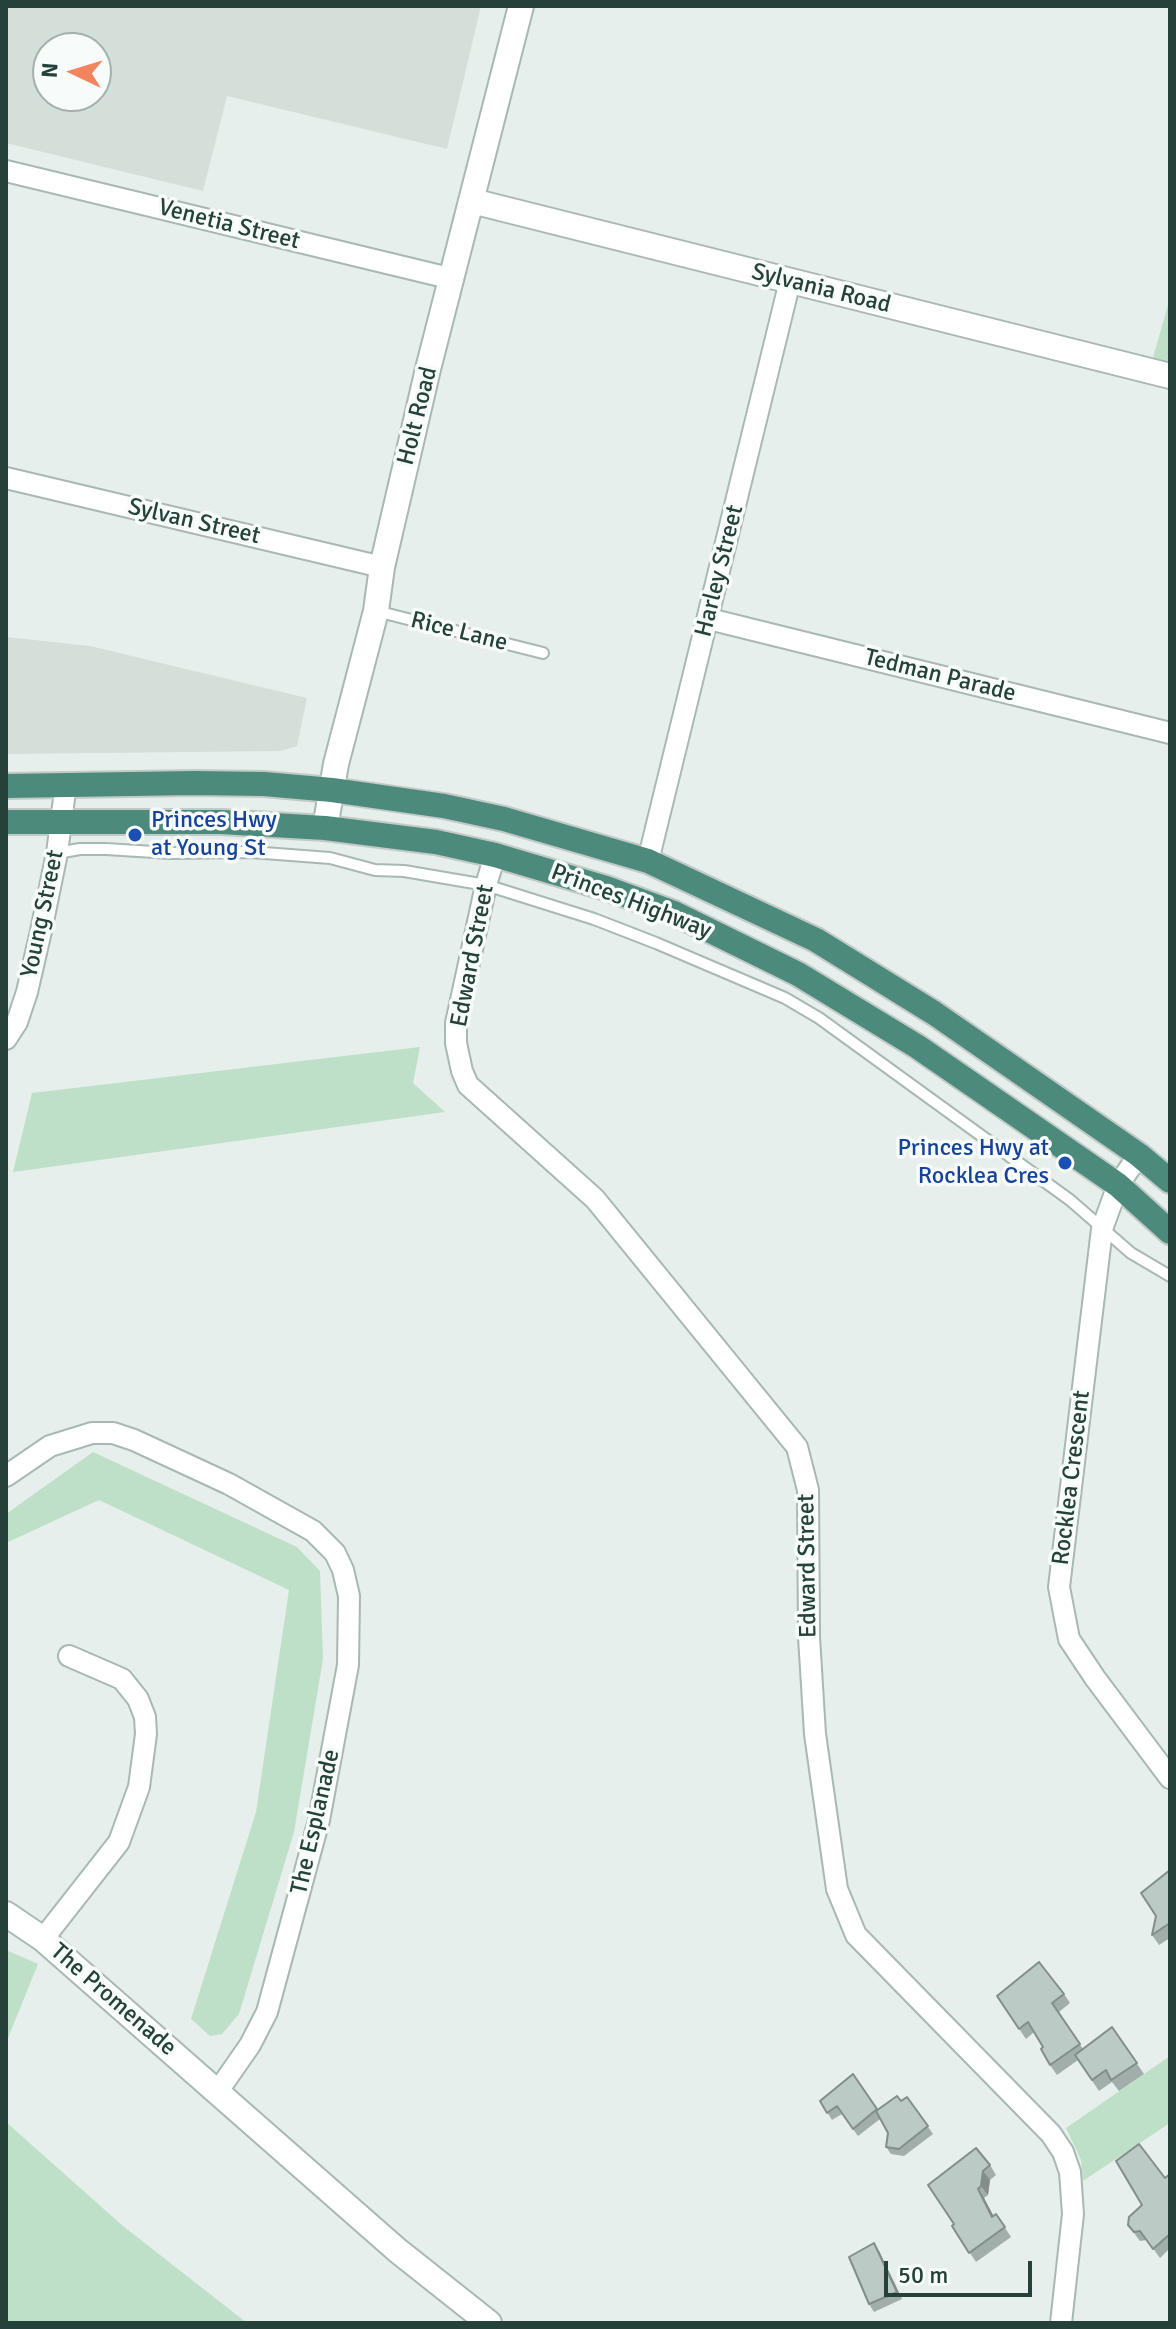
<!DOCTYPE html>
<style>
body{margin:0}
#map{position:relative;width:1176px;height:2329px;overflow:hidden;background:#e6efeb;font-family:Signika,sans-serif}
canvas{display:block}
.frame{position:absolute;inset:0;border:8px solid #24423a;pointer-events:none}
.north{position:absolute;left:32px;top:32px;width:80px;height:80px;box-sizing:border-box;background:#f7fbf9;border:2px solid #a3b1ad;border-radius:50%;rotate:274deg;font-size:22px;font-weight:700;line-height:32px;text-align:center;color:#24423a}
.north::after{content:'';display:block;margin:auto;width:28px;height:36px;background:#f4845f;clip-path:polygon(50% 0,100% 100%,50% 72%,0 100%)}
.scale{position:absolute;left:884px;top:2261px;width:148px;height:36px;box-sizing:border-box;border:4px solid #24423a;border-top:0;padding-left:10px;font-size:24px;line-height:28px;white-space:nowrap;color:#24423a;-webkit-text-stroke:6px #f7fbf9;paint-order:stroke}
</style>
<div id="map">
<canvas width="1176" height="2329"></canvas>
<div class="frame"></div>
<div class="north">N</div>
<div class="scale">50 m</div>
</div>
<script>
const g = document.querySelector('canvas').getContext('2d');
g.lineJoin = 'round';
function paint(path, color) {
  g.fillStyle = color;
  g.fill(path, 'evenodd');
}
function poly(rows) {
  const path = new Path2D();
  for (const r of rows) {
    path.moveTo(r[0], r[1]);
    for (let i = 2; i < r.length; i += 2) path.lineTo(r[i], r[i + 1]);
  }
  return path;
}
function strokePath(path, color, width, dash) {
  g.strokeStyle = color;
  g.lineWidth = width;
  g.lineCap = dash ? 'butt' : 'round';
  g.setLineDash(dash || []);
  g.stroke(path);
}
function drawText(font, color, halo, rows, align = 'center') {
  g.font = font + ' Signika,sans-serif';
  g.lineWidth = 7;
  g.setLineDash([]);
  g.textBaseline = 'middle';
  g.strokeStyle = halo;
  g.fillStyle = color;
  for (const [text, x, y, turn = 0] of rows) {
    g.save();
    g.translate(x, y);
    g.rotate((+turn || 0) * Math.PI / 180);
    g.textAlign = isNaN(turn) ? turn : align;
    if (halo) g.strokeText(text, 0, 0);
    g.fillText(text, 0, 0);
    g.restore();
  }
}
const built = poly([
 [6,6,481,6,447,149,227,96,203,191,6,143],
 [48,48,96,48,96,96,48,96],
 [6,637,90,646,307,698,297,746,280,751,6,754]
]);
const green = poly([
 [1170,298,1170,366,1152,361],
 [420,1047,413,1083,445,1112,13,1172,32,1093],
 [93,1452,297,1547,320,1571,323,1659,294,1832,239,2014,222,2034,210,2036,191,2019,256,1812,289,1590,99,1500,6,1543,6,1514],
 [6,1950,38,1964,6,2043],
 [1170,2056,1170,2123,1083,2181,1081,2160,1066,2128],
 [6,2122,123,2226,247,2323,6,2323]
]);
const service = poly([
 [376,611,543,653],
 [57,853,80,849,106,849,170,853,251,852,330,858,375,870,404,871,486,885,594,919,656,943,785,998,819,1018,1070,1200,1131,1253,1170,1276]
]);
const minor = poly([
 [6,171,453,279],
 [6,478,382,567],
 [709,619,1170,733],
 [495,855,486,885,456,1023,456,1043,462,1071,468,1085,595,1199,797,1447,808,1490,809,1637,815,1734,837,1889,856,1935,1051,2134,1063,2152,1070,2172,1073,2214,1061,2323],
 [648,861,790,281],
 [6,1039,17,1022,27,992,41,931,57,853,66,783],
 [1139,1155,1118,1185,1102,1229,1059,1587,1069,1639,1095,1678,1170,1778],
 [6,1476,50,1446,92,1433,113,1433,134,1440,229,1484,313,1531,335,1553,343,1570,349,1596,348,1665,319,1820,267,2012,250,2045,218,2091],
 [43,1939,119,1842,139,1787,146,1734,145,1717,138,1699,122,1679,69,1656]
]);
const tertiary = poly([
 [472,201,1170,376],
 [325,828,336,764,376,611,382,567,428,369,521,6],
 [6,1914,43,1939,397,2250,489,2323]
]);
const trunk = poly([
 [6,786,194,783,264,784,332,790,444,806,504,819,648,861,816,940,934,1013,1139,1155,1170,1181],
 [6,822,221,822,325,828,436,842,495,855,606,888,674,913,798,974,918,1047,1118,1185,1170,1232]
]);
const wall = poly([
 [1170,1870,1170,1938,1159,1945,1152,1935],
 [1064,1994,1070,2003,1059,2012,1083,2049,1112,2027,1144,2074,1119,2091,1112,2082,1099,2091,1078,2060,1057,2075,1050,2065,1043,2047,1034,2032,1026,2039,997,1996],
 [907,2097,933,2134,904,2156,891,2154,886,2147,888,2133,880,2119,858,2136,842,2114,832,2120,820,2101,878,2110,901,2101],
 [990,2165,996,2175,990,2180,988,2195,984,2198,993,2216,996,2214,1011,2237,976,2262,952,2226,954,2224,928,2185],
 [1170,2174,1170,2248,1160,2258,1147,2240,1140,2241,1128,2225,1142,2205,1165,2178],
 [879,2251,902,2299,874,2312,869,2304]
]);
const shadedWall = poly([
 [983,2171,990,2180,988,2195,981,2186],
 [978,2189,984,2198,999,2226,992,2217],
 [874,2243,879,2251,902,2299,897,2292]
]);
const building = poly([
 [1170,1870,1170,1923,1152,1935,1156,1916,1141,1893,1170,1870],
 [1039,1962,1064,1994,1052,2003,1080,2044,1050,2065,1041,2049,1043,2047,1028,2022,1019,2029,997,1996,1039,1962],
 [1112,2027,1137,2063,1111,2080,1106,2070,1092,2080,1075,2055,1112,2027],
 [853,2074,877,2109,853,2129,837,2106,827,2113,820,2101,853,2074],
 [897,2096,901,2101,907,2097,928,2126,899,2149,886,2147,888,2133,876,2111,897,2096],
 [1139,2144,1165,2178,1170,2174,1170,2234,1153,2249,1140,2231,1134,2232,1128,2225,1129,2217,1142,2205,1116,2161,1139,2144],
 [976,2148,990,2165,983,2171,981,2186,978,2189,992,2217,996,2214,1005,2227,969,2253,952,2226,954,2224,928,2185,976,2148],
 [874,2243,897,2292,869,2304,849,2257,874,2243]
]);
const markers = [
 [135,835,8,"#1a4fb4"],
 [1065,1163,8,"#1a4fb4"]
];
const streetNames = [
 ["Venetia Street",229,225,14],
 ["Sylvania Road",821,289,14],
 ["Holt Road",418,416,-76],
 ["Sylvan Street",194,522,13],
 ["Harley Street",720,571,-76],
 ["Rice Lane",459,632,14],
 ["Tedman Parade",940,676,14],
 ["Princes Highway",631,902,21],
 ["Young Street",43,914,-78],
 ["Edward Street",473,956,-79],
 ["Rocklea Crescent",1072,1478,-83],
 ["Edward Street",808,1566,-91],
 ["The Esplanade",316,1822,-77],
 ["The Promenade",113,2000,41]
];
const transitNames = [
 ["Princes Hwy",151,821],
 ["at Young St",151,849],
 ["Princes Hwy at",1049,1149,"right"],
 ["Rocklea Cres",1049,1177,"right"]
];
paint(built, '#d4dfda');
paint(green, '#bfe0c8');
strokePath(service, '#a8b8b2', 14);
strokePath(minor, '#a8b8b2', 24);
strokePath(tertiary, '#a8b8b2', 28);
strokePath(trunk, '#c2cac8', 28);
strokePath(service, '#fff', 10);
strokePath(minor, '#fff', 20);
strokePath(tertiary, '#fff', 24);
strokePath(trunk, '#4c8a7c', 24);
paint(wall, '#a1aea9');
paint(shadedWall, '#838d89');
paint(building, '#bbcac4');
strokePath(building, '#838d89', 2);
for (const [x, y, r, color] of markers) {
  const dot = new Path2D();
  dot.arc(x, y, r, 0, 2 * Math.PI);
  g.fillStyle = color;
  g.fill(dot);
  strokePath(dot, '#f7fbf9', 3);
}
drawText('24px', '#24423a', '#f7fbf9', streetNames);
drawText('24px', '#164399', '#f7fbf9', transitNames, 'left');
</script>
